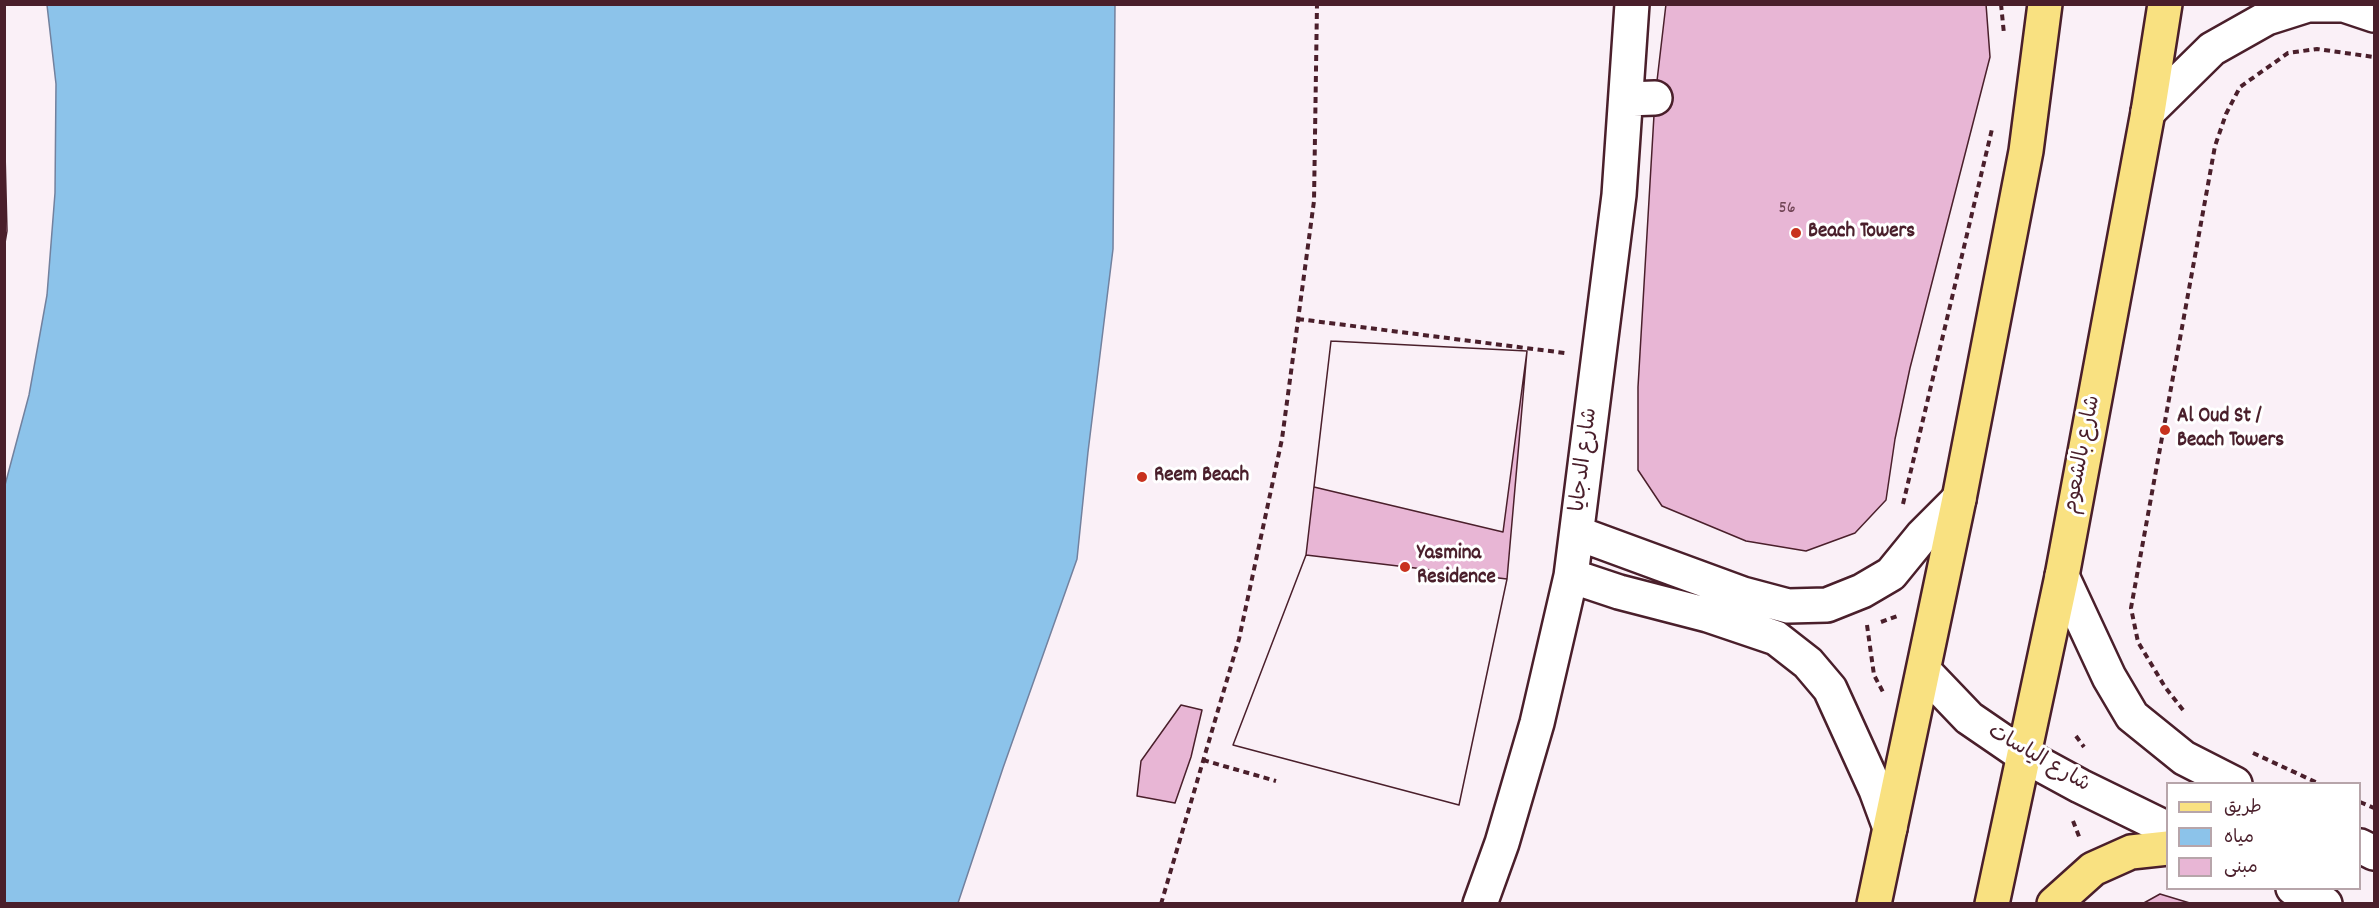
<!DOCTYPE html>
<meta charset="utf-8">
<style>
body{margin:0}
#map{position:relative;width:2379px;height:908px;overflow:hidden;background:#faf0f7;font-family:Dekko,"Playpen Sans Arabic",sans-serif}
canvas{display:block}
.frame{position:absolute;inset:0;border:6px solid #4a1f2b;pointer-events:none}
.legend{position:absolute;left:2166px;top:782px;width:195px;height:108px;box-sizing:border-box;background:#fff;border:2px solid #b7a5aa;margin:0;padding:8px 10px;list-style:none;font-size:18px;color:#4a1f2b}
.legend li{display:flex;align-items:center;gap:12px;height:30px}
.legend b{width:30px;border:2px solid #b7a5aa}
</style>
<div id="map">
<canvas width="2379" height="908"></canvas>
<div class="frame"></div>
<ul class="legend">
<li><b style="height:8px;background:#f9e181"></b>طريق</li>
<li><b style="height:16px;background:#8cc3ea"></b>مياه</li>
<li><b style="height:16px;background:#e8b6d5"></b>مبنى</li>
</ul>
</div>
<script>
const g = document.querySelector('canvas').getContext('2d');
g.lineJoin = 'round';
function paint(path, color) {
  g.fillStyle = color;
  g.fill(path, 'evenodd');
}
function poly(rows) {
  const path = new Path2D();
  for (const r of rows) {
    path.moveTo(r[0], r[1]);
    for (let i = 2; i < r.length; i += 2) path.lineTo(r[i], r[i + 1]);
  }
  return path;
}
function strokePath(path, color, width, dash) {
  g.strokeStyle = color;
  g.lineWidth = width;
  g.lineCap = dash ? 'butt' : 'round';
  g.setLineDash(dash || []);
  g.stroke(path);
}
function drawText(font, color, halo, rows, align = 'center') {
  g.font = font + ' Dekko,"Playpen Sans Arabic",sans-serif';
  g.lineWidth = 6;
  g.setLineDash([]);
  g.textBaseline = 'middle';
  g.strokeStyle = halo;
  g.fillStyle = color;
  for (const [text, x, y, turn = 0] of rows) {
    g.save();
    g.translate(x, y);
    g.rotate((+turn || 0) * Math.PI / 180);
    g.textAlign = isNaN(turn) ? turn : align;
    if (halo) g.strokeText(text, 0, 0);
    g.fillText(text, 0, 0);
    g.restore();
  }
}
const water = poly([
 [47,5,1115,5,1113,249,1088,452,1077,559,1003,768,958,903,5,903,5,485,29,395,47,295,55,193,56,84,47,5]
]);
const building = poly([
 [1666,4,1986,4,1990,57,1910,368,1895,439,1886,500,1855,533,1806,551,1746,541,1662,506,1638,470,1638,387,1655,98,1666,4],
 [4,112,7,231,4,249,4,112],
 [1331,341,1527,351,1507,579,1459,805,1233,745,1306,555,1331,341],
 [1331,341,1527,351,1503,532,1314,487,1331,341],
 [1306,555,1507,579,1459,805,1233,745,1306,555],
 [1181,705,1202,710,1191,757,1175,803,1137,796,1141,761,1181,705],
 [2160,894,2193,904,2142,904,2160,894]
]);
const path = poly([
 [2001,4,2004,34],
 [1298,319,1565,353],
 [1903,504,1992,129],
 [1881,622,1900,615],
 [1867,625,1874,675,1883,692],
 [2183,710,2165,687,2138,642,2131,608,2215,146,2226,114,2240,87,2288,53,2317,49,2374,57],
 [2076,736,2084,747],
 [2253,753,2320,784],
 [1203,760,1276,781],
 [2360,802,2374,808],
 [2073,821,2080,839],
 [1161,904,1239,639,1282,439,1314,201,1317,4]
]);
const minor = poly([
 [1626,99,1655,98],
 [2148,112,2212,49,2267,18,2308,5,2344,5,2374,15],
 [1577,533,1743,594,1788,606,1827,605,1862,591,1891,574,1922,536,1959,499],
 [1571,576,1619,592,1708,615,1776,638,1808,663,1830,689,1876,790,1890,828],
 [2062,576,2109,677,2132,716,2184,758,2235,784],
 [1924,671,1969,718,2023,755,2080,786,2168,829],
 [2360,846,2374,853],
 [2293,888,2325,904],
 [1480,904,1502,843,1537,723,1571,576,1619,195,1632,4]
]);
const major = poly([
 [1874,904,1959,499,2026,151,2045,4],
 [1992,904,2062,576,2148,112,2165,4],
 [2054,904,2093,869,2131,852,2168,848]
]);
const markers = [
 [1796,233,6,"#c8321e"],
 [2165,430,6,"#c8321e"],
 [1142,477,6,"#c8321e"],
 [1405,567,6,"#c8321e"]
];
const numberNames = [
 ["56",1787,210]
];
const poiNames = [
 ["Beach Towers",1808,233],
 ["Al Oud St /",2177,418],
 ["Beach Towers",2177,442],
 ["Reem Beach",1154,477],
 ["Yasmina",1417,555],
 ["Residence",1417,579]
];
const streetNames = [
 ["شارع بالشعوم",2084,455,-79],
 ["شارع الدجايا",1586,460,-83],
 ["شارع الياسات",2038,760,30]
];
paint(water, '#8cc3ea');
strokePath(water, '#72819e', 1.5);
paint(building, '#e8b6d5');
strokePath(building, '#4a1f2b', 1.5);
strokePath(minor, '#4a1f2b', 38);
strokePath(major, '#4a1f2b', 38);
strokePath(path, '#4a1f2b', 4, [6, 4.5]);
strokePath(minor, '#fff', 33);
strokePath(major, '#f9e181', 33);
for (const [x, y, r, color] of markers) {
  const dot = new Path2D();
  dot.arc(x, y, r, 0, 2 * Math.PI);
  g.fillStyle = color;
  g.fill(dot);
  strokePath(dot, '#fff', 2);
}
drawText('18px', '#724556', null, numberNames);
drawText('bold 21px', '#4a1f2b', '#fff', poiNames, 'left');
drawText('21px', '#4a1f2b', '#fff', streetNames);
</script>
